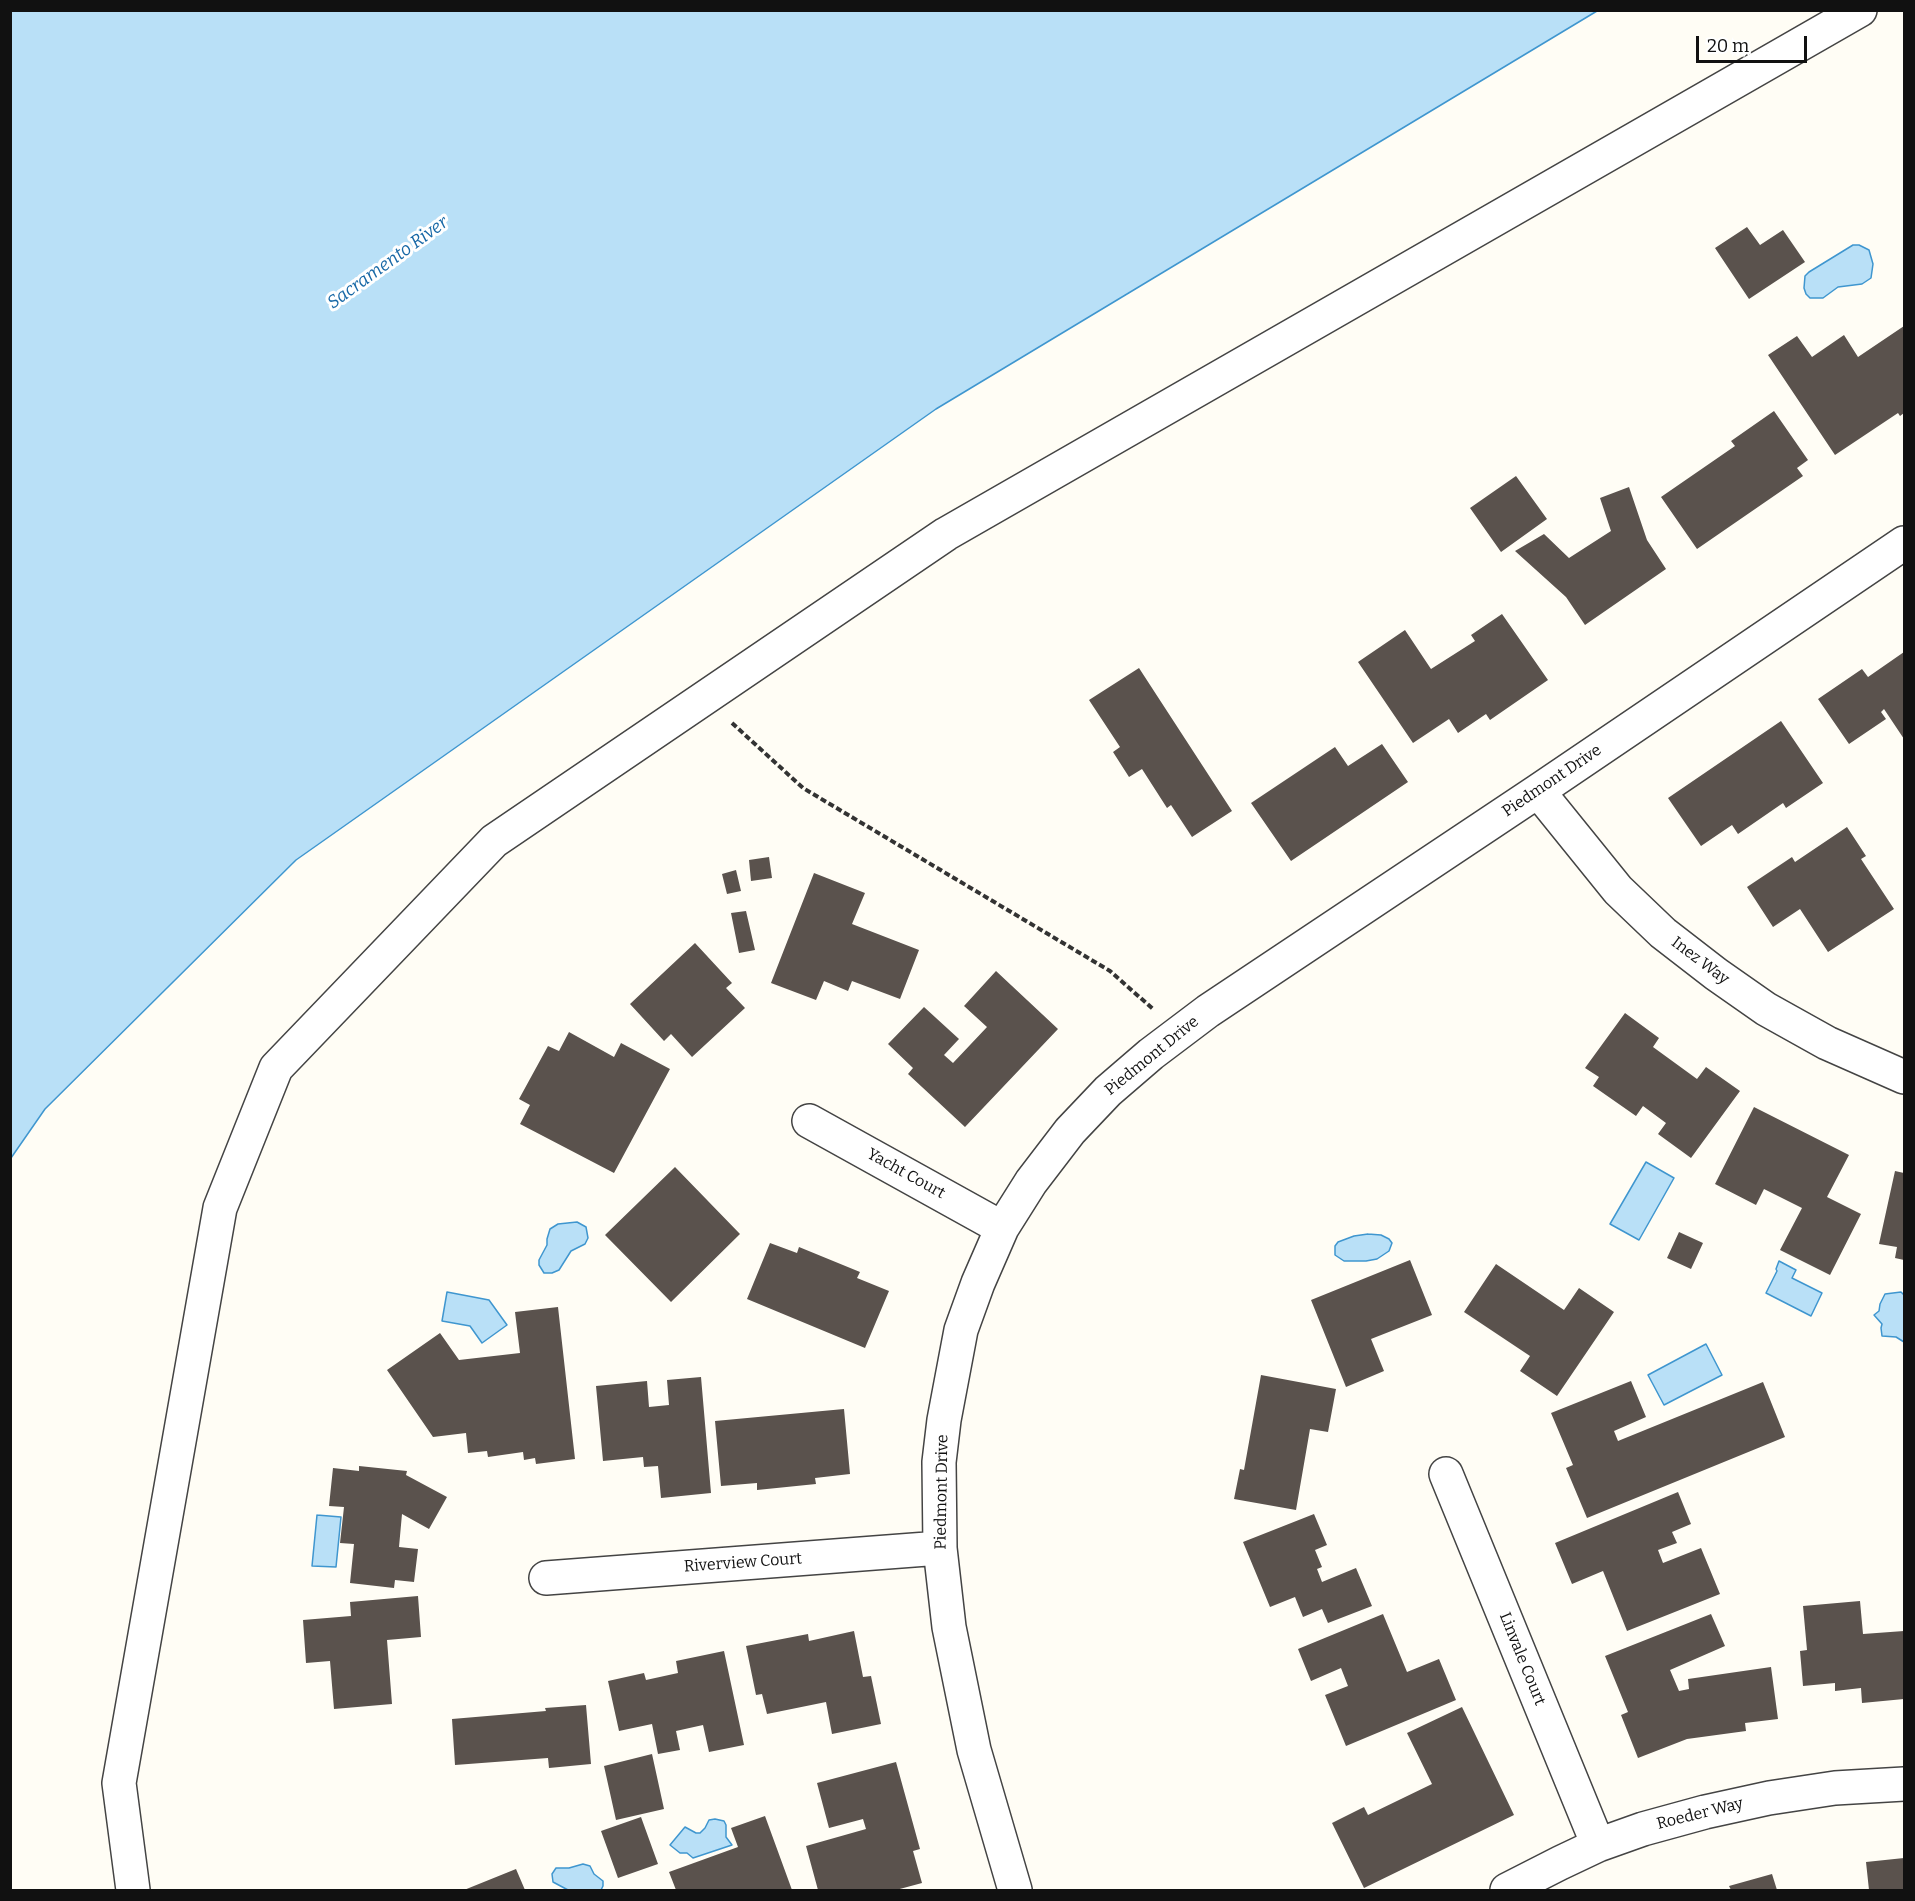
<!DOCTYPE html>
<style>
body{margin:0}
#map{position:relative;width:1915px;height:1901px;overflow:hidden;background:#fffdf5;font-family:Bitter,serif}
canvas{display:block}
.frame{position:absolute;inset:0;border:12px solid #111;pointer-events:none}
.scale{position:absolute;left:1696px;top:36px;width:111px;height:27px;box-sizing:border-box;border:3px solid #111;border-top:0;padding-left:8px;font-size:18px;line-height:21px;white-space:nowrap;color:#111;-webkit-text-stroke:4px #fff;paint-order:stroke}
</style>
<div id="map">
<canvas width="1915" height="1901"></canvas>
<div class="frame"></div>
<div class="scale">20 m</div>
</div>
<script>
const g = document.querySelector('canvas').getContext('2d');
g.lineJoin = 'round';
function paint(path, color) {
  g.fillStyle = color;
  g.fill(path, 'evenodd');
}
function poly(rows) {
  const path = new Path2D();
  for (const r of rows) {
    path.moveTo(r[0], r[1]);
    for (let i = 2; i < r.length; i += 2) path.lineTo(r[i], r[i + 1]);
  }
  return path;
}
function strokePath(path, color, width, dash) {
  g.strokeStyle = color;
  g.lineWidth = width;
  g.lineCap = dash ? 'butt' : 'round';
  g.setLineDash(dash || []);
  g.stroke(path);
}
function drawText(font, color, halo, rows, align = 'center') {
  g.font = font + ' Bitter,serif';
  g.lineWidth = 6;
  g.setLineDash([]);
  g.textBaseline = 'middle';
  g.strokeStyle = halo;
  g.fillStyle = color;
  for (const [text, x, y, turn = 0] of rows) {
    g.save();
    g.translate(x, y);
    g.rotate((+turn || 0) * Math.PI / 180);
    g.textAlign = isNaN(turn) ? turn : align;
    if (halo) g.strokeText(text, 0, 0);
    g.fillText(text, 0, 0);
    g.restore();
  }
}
const water = poly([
 [11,10,1597,10,1597,11,936,409,296,860,45,1109,11,1158,11,10],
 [1853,245,1859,245,1869,250,1873,264,1871,278,1862,284,1838,287,1823,298,1810,298,1806,294,1804,288,1805,276,1809,272,1853,245],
 [1646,1162,1674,1178,1639,1240,1610,1224,1646,1162],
 [577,1222,586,1227,588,1238,585,1244,571,1251,559,1270,552,1273,544,1273,539,1265,539,1260,547,1245,547,1239,550,1229,558,1224,577,1222],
 [1368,1234,1381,1235,1389,1239,1392,1243,1389,1251,1377,1259,1366,1261,1344,1261,1335,1255,1335,1246,1338,1242,1354,1236,1368,1234],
 [1779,1261,1796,1270,1792,1278,1822,1293,1811,1316,1766,1293,1777,1271,1776,1269,1779,1261],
 [447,1292,489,1300,507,1325,482,1343,470,1326,442,1321,447,1292],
 [1901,1292,1904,1295,1904,1342,1896,1337,1882,1336,1881,1328,1882,1324,1874,1315,1879,1311,1880,1304,1885,1294,1901,1292],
 [1706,1344,1722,1375,1664,1405,1648,1375,1706,1344],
 [317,1515,341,1517,336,1567,312,1566,317,1515],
 [715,1819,724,1821,726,1825,726,1837,732,1845,693,1858,687,1853,680,1853,670,1845,685,1827,696,1833,700,1833,705,1828,709,1820,715,1819],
 [583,1864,590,1866,594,1874,603,1881,603,1886,601,1890,568,1890,553,1882,552,1874,556,1868,569,1868,583,1864]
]);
const building = poly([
 [1747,227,1760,245,1783,230,1805,262,1749,299,1715,248],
 [1904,326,1904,413,1900,416,1898,413,1835,455,1768,355,1797,336,1812,357,1844,335,1858,357],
 [1774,411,1808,460,1797,468,1803,476,1697,549,1661,497,1735,446,1731,441],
 [1516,476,1547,519,1501,552,1470,508],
 [1629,487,1647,540,1666,569,1585,625,1566,597,1515,551,1544,534,1569,558,1611,531,1600,498],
 [1502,614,1548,680,1490,720,1486,714,1458,733,1449,719,1413,743,1358,662,1405,630,1431,669,1475,641,1471,635],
 [1904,652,1904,739,1884,709,1881,712,1886,719,1849,744,1818,699,1862,669,1868,677],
 [1139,668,1232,811,1192,837,1171,805,1167,808,1142,769,1129,777,1113,752,1120,747,1089,700],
 [1781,721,1823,783,1786,808,1783,803,1738,834,1732,825,1701,846,1668,798],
 [1382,744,1408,782,1291,861,1251,803,1335,747,1348,766],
 [1847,827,1866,856,1861,859,1894,909,1828,952,1800,909,1773,927,1747,887,1792,857,1795,862],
 [769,857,772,878,751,881,749,860],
 [736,870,741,891,727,894,722,874],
 [814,873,865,893,852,924,919,950,900,999,852,981,848,991,824,981,816,1000,771,983],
 [746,911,755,950,739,953,731,913],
 [695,943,732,983,726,988,745,1008,692,1057,671,1034,664,1041,630,1004],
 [996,971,1058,1029,965,1127,908,1074,913,1068,888,1044,924,1007,959,1039,944,1055,953,1063,987,1027,964,1006],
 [1625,1013,1659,1038,1653,1047,1697,1079,1706,1067,1740,1091,1691,1158,1658,1134,1666,1123,1643,1106,1636,1116,1593,1086,1599,1077,1585,1068],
 [569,1032,614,1057,621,1043,670,1069,614,1173,520,1124,530,1105,519,1099,548,1046,559,1051],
 [1754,1107,1849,1155,1827,1197,1861,1214,1830,1275,1780,1250,1802,1208,1764,1189,1756,1205,1715,1184],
 [675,1167,740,1234,671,1302,605,1235],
 [1895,1171,1904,1173,1904,1260,1895,1258,1897,1247,1879,1244],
 [1679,1232,1703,1243,1691,1269,1667,1258],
 [770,1243,797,1253,799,1247,860,1272,857,1278,889,1291,865,1348,747,1299],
 [1410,1260,1432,1315,1371,1339,1384,1371,1346,1387,1311,1300],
 [1496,1264,1564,1310,1579,1288,1614,1312,1557,1396,1520,1371,1530,1356,1464,1312],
 [558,1307,575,1459,536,1464,535,1458,524,1460,523,1452,488,1457,487,1451,468,1453,466,1433,433,1437,387,1370,440,1333,459,1360,520,1353,515,1312],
 [1261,1375,1336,1389,1328,1432,1310,1429,1296,1510,1234,1499,1240,1469,1244,1470],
 [701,1377,711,1493,661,1498,658,1466,644,1467,643,1457,603,1461,596,1386,647,1381,649,1407,669,1405,667,1380],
 [1631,1381,1646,1417,1614,1431,1618,1441,1763,1382,1785,1437,1587,1518,1566,1468,1573,1465,1551,1413],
 [844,1409,850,1474,815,1478,816,1484,757,1490,757,1483,721,1486,715,1421],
 [359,1466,407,1471,406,1475,447,1497,429,1529,402,1514,399,1547,418,1549,414,1582,395,1580,394,1588,350,1583,354,1544,340,1543,344,1507,329,1506,333,1468,359,1471],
 [1678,1492,1691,1524,1672,1532,1677,1543,1658,1550,1663,1563,1701,1548,1720,1594,1627,1631,1603,1571,1572,1584,1555,1543],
 [1314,1514,1327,1545,1315,1550,1322,1567,1317,1569,1322,1582,1356,1568,1372,1606,1328,1623,1322,1609,1303,1617,1295,1597,1270,1607,1243,1542],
 [418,1596,421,1637,387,1640,392,1704,334,1709,330,1661,306,1663,303,1620,351,1616,350,1602],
 [1860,1601,1863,1634,1904,1631,1904,1699,1862,1703,1861,1688,1835,1691,1835,1683,1803,1686,1800,1651,1807,1650,1803,1606],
 [1383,1614,1407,1672,1439,1659,1456,1700,1346,1746,1325,1695,1348,1686,1341,1668,1311,1681,1298,1649],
 [1711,1614,1725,1646,1670,1670,1679,1691,1689,1689,1688,1679,1771,1667,1778,1719,1745,1723,1746,1731,1687,1739,1638,1758,1621,1715,1628,1712,1605,1656],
 [854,1631,863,1677,871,1676,881,1724,832,1734,826,1702,767,1714,762,1694,756,1695,746,1646,808,1634,809,1641],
 [724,1651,744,1745,709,1752,703,1725,676,1731,680,1750,658,1754,652,1724,619,1731,608,1681,644,1673,646,1680,678,1673,676,1661],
 [586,1705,591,1764,549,1768,548,1758,455,1765,452,1719,546,1711,545,1708],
 [1462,1707,1514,1815,1364,1888,1332,1823,1364,1807,1368,1815,1432,1784,1407,1733],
 [652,1754,664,1809,616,1820,604,1766],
 [896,1762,920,1849,913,1851,922,1883,896,1890,818,1890,806,1846,866,1829,863,1819,829,1828,817,1783],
 [765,1816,792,1890,676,1890,669,1872,738,1847,731,1828],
 [641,1817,658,1864,618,1878,601,1831],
 [1904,1858,1904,1890,1869,1890,1866,1862],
 [516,1869,525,1890,464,1890],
 [1772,1874,1777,1890,1731,1890,1729,1886]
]);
const path = poly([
 [732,723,803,788,1110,971,1153,1009]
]);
const minor = poly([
 [1538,791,1618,890,1663,933,1716,974,1766,1009,1827,1043,1904,1077],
 [809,1121,1002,1228],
 [1446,1474,1598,1845],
 [546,1578,940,1548],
 [133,1890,119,1783,220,1208,276,1068,494,841,946,534,1860,10],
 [1015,1890,974,1750,949,1627,940,1548,939,1462,944,1420,961,1330,978,1283,1002,1228,1031,1182,1070,1131,1108,1091,1151,1054,1208,1011,1538,791,1904,543],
 [1507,1890,1560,1863,1598,1845,1643,1829,1705,1812,1769,1798,1835,1788,1904,1784]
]);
const streetNames = [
 ["Piedmont Drive",1552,781,-34],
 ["Inez Way",1700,961,37],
 ["Piedmont Drive",1152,1056,-39],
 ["Yacht Court",906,1174,29],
 ["Piedmont Drive",942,1492,-89],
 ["Riverview Court",743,1563,-4],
 ["Linvale Court",1522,1659,68],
 ["Roeder Way",1700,1814,-14]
];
const waterNames = [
 ["Sacramento River",388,263,-36]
];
paint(water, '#b9e0f7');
strokePath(water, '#3f96cf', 1.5);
paint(building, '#5a524d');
strokePath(minor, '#444', 36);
strokePath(path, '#333', 4, [6, 3]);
strokePath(minor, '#fff', 33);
drawText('16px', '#111', '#fff', streetNames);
drawText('italic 18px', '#1768a6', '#fff', waterNames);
</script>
